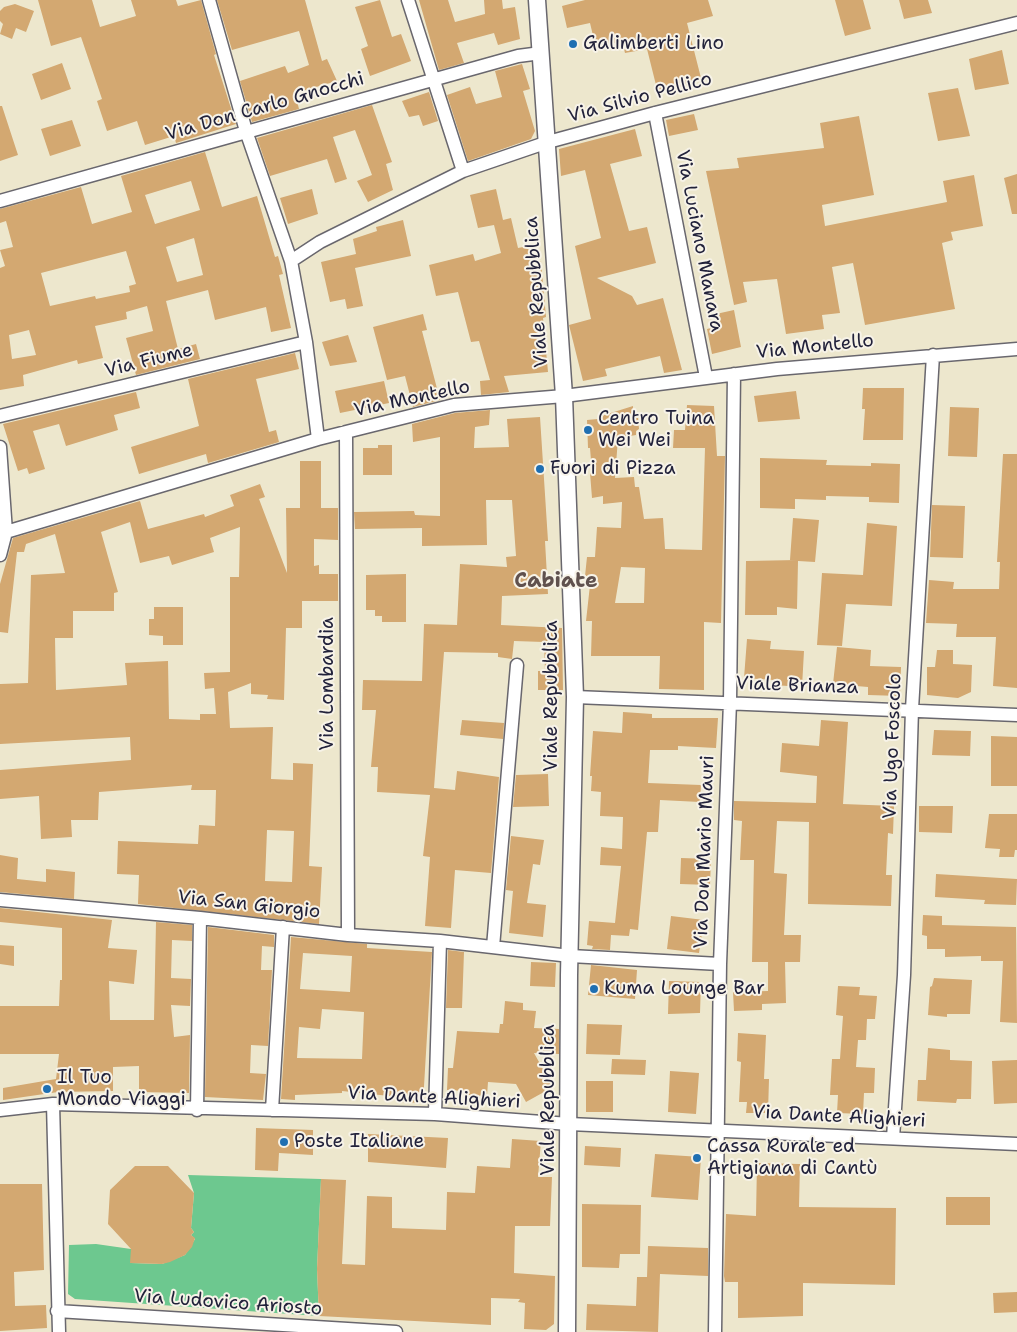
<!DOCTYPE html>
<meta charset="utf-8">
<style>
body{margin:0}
canvas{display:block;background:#ede7cd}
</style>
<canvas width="1017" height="1332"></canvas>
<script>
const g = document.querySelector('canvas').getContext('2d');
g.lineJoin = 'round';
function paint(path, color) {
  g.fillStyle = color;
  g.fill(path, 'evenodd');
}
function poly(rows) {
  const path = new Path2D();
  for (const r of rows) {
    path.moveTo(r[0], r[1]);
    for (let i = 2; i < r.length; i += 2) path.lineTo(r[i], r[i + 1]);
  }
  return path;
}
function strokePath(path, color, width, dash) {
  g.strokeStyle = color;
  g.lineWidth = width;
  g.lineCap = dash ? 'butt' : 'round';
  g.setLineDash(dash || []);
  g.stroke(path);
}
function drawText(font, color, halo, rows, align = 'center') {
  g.font = font + ' "Shantell Sans",sans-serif';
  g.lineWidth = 4;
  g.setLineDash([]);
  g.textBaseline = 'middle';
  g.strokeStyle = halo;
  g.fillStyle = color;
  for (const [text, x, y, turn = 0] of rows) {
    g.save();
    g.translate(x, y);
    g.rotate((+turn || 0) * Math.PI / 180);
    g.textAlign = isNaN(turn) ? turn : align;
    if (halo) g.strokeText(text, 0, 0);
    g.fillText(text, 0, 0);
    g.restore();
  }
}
const green = poly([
 [188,1175,321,1179,317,1269,319,1316,75,1299,68,1294,69,1245,96,1244,131,1249,131,1263,162,1264,185,1255,195,1239,191,1235,194,1232,191,1228,194,1193]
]);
const building = poly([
 [38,0,92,0,100,27,136,16,131,0,176,0,178,6,201,0,216,54,214,55,236,124,176,143,174,136,145,145,137,121,107,131,97,101,102,99,81,37,51,46],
 [217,0,305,0,322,61,327,59,337,81,295,93,299,109,252,122,240,81,285,66,288,73,309,65,299,31,232,50],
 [380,0,392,37,401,34,411,61,370,76,361,49,368,46,355,7],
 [419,0,448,0,455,22,485,14,484,0,502,0,503,9,515,7,520,39,498,45,494,33,457,43,464,63,439,70],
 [585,0,708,0,713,16,687,23,701,78,688,82,688,85,658,93,647,49,625,53,622,41,596,48,590,23,567,28,562,6],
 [835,0,863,0,871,29,845,36],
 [899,0,928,0,932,13,904,19],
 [15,4,34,11,26,32,16,28,12,39,0,34,3,24,0,21,0,11,4,7],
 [1002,50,1009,84,975,90,969,59],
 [62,63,71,89,41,100,32,74],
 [522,64,530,89,523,91,535,131,531,139,468,161,447,95,470,87,476,104,502,97,495,71],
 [958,88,970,136,938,141,928,93],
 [429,92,438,121,423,126,419,115,409,117,402,101],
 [372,105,392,162,386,164,393,190,368,202,357,181,372,175,355,130,333,137,347,179,335,183,327,159,270,176,257,138],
 [0,106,2,106,18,155,0,161],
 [694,114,698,130,669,136,666,120],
 [859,116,874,195,822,205,825,226,947,202,943,181,974,175,983,226,951,232,953,240,942,243,955,309,865,325,853,263,832,267,840,313,822,315,824,329,786,334,777,279,743,282,747,302,734,305,706,171,739,168,737,158,824,148,820,123],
 [72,120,81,146,50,156,41,129],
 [635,129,642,156,610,164,629,231,647,227,656,263,597,278,632,296,637,305,663,298,682,370,664,373,660,356,605,369,607,376,583,381,569,325,591,319,575,246,601,238,585,170,561,176,559,149],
 [205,152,222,207,257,196,275,257,278,256,283,274,279,275,291,328,271,332,266,307,215,320,208,290,166,301,178,349,196,344,200,359,136,375,126,338,153,331,147,306,126,312,127,319,95,326,103,358,78,364,77,360,23,375,24,386,0,390,0,268,5,266,0,250,13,247,6,221,0,223,0,209,81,187,92,224,132,212,121,176],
 [191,181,200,210,155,224,145,195],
 [194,238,203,275,177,282,166,247],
 [126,251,136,284,129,286,130,292,96,299,95,296,50,306,41,273],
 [29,330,36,355,12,359,9,335],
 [1017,174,1017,214,1012,214,1004,178],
 [312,189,318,214,288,224,280,198],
 [496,189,503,220,511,218,518,248,528,246,531,262,541,261,546,317,543,318,548,372,504,376,509,392,481,395,480,381,490,380,479,341,471,342,458,292,436,296,429,265,473,254,475,261,501,253,494,225,478,228,470,195],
 [403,220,411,256,355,268,363,306,347,309,345,299,330,302,321,262,356,254,353,239,377,231,376,227],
 [734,310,741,347,712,354,707,329,719,326,716,314],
 [423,314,427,330,422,331,440,400,413,407,405,376,387,380,373,327],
 [348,335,357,362,330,366,322,342],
 [295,353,299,369,256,379,269,432,276,430,279,442,208,463,206,454,139,474,131,447,199,426,188,379],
 [384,381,389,403,340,413,335,391],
 [863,388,904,388,903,440,863,440,865,409,862,409],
 [796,391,800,419,758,422,754,396],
 [136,392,140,408,114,415,118,430,66,446,59,424,33,431,45,469,29,474,27,468,18,471,3,424],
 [687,405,714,406,717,456,725,456,721,623,704,622,704,690,659,689,660,656,591,656,592,621,586,621,591,576,585,576,587,557,595,557,597,527,621,528,622,502,603,504,603,496,592,498,590,473,592,473,590,448,588,448,587,420,598,419,598,417,633,406,633,418,638,418,639,429,636,431,636,435,618,438,615,478,634,477,635,487,639,487,644,519,663,518,665,549,702,550,705,448,673,448,674,430,685,430],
 [621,567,645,568,644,603,615,603],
 [950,407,979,408,977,457,948,456],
 [490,410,489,425,475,427,474,448,509,447,507,419,540,417,548,541,545,541,548,594,502,596,501,625,562,628,563,690,538,690,538,671,545,671,544,642,514,641,512,659,498,657,498,653,444,652,434,788,455,790,457,771,499,777,491,873,455,870,451,928,425,926,430,857,423,856,430,795,377,792,378,767,371,767,376,710,362,710,363,680,422,681,424,624,457,625,460,564,507,567,506,557,516,556,512,500,486,500,487,545,422,546,422,528,355,529,354,512,414,511,415,515,440,516,440,437,413,442,412,424,455,413],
 [378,445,392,445,392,475,363,475,363,448,378,448],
 [1003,454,1017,454,1017,688,993,686,996,637,956,637,957,624,926,623,929,580,954,582,953,589,999,589,1000,562,997,562],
 [760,458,827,460,826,465,871,466,871,463,900,464,899,503,869,502,869,497,826,496,826,500,795,499,795,509,760,508],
 [300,461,321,461,321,508,338,508,338,540,314,539,314,566,319,565,319,574,338,574,338,601,302,601,302,628,286,628,284,700,267,699,268,695,251,694,251,683,228,692,230,728,273,727,271,779,293,780,293,763,313,764,309,866,322,867,319,924,138,904,139,875,117,874,118,841,198,844,199,825,215,826,216,790,191,790,192,785,99,792,98,820,71,820,72,837,41,839,39,796,0,799,0,770,131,760,130,737,0,744,0,684,28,683,31,575,65,573,55,534,26,544,24,552,17,552,8,633,0,632,0,584,13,538,140,501,148,529,204,514,205,517,234,506,230,495,260,484,265,497,259,499,287,573,286,508,300,508],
 [130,522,140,563,169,556,172,565,214,552,210,538,240,527,239,577,230,577,230,672,204,673,205,689,214,688,216,714,200,714,200,720,169,719,168,661,125,663,127,685,56,690,55,638,73,638,73,611,114,611,114,593,118,592,101,532],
 [267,830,294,831,292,882,265,881],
 [932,505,965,506,963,558,930,557],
 [793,518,819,520,815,562,798,561,797,609,777,607,777,615,745,615,746,561,797,560,790,560],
 [867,523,897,526,892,606,846,604,842,646,817,645,822,573,863,575],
 [406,574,406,622,382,622,382,616,375,616,375,610,366,610,366,575],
 [154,607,183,607,183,645,163,645,163,636,149,635,149,619,154,619],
 [747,639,771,641,770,649,804,651,802,687,774,685,774,680,744,678],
 [837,647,871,650,870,666,901,667,900,696,868,695,868,687,833,684],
 [937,650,953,650,953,664,972,665,971,692,958,698,927,695,927,667,935,667],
 [623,712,652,714,652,718,718,718,716,748,678,746,678,750,650,750,648,783,701,785,700,802,660,800,658,832,647,832,638,930,630,929,629,936,611,935,610,950,592,949,593,946,587,945,589,921,615,923,621,866,600,865,601,847,622,849,623,817,600,816,601,792,591,791,592,776,590,776,593,731,622,733],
 [462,720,504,723,503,739,460,735],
 [821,720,848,722,843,804,894,806,893,834,888,833,886,875,892,875,891,906,808,904,809,822,777,821,774,873,787,874,784,935,801,935,800,962,785,962,786,1003,762,1004,762,1010,734,1011,733,992,768,991,768,962,752,962,754,860,740,860,742,821,734,820,734,801,816,803,817,776,780,772,782,743,819,746],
 [934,730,971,731,970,756,932,755],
 [991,736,1017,737,1017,786,991,786],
 [548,774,549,806,513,807,516,775],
 [919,806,953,806,952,833,919,832],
 [989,814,1017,814,1017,850,1015,850,1014,857,999,857,1000,849,985,848],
 [511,836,544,840,540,865,533,864,527,903,546,905,543,937,509,933,513,891,506,890],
 [0,855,18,858,17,879,46,882,46,869,75,872,74,899,0,892],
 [681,858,711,859,710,885,680,884],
 [936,874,1017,879,1016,905,984,904,985,900,935,897],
 [0,908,112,920,108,948,137,950,134,984,109,981,110,1020,154,1020,156,922,192,925,192,941,172,940,171,978,191,979,190,1006,171,1005,174,1037,190,1035,189,1093,139,1092,139,1066,113,1067,113,1091,58,1092,3,1100,3,1088,56,1079,59,1054,0,1054,0,1006,59,1006,60,980,62,980,62,928,0,922],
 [923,915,942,916,942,925,1016,927,1017,1023,1000,1022,1003,961,981,961,981,956,945,957,945,949,927,949,927,936,922,935],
 [671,916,704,920,699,953,667,949],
 [208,927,274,935,274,947,262,946,261,970,272,970,268,1046,251,1045,250,1073,266,1074,263,1100,205,1097],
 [291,937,367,944,367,948,432,952,423,1103,399,1102,399,1097,342,1091,342,1093,295,1095,295,1100,281,1099],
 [303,953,352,956,350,992,300,989],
 [322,1009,364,1012,362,1059,297,1058,299,1027,320,1029],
 [0,945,14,946,14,966,0,964],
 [448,950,464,952,462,1008,446,1008],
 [531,962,556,963,555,987,530,986],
 [591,965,637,970,635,999,588,995],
 [934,978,972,980,970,1014,947,1014,947,1017,928,1015,930,987,932,986],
 [669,981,701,982,700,1013,668,1014],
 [838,986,860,987,859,995,877,996,875,1019,867,1019,866,1040,858,1040,856,1067,875,1068,874,1093,864,1093,863,1114,837,1113,838,1095,830,1095,832,1059,840,1059,843,1016,836,1015],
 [505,1001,523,1003,523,1010,536,1011,534,1028,559,1029,559,1054,534,1053,553,1087,526,1102,516,1084,488,1082,487,1096,467,1095,467,1091,447,1090,448,1068,453,1068,457,1031,499,1033,500,1024,503,1024],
 [587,1024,622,1025,620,1055,586,1054],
 [738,1033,766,1035,764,1079,769,1079,768,1113,746,1113,747,1102,739,1102,741,1062,737,1061],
 [928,1048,950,1050,950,1060,972,1061,971,1099,957,1099,956,1103,917,1101,918,1080,926,1080],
 [612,1059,646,1060,645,1075,611,1074],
 [1017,1060,1017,1103,994,1104,992,1061],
 [670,1071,699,1073,696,1114,668,1112],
 [586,1081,613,1081,613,1112,586,1112],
 [256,1128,313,1130,313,1155,279,1153,278,1171,255,1170],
 [368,1134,448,1138,446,1168,368,1162],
 [512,1139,541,1141,538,1177,552,1177,550,1226,515,1226,514,1273,555,1276,554,1324,546,1330,524,1329,525,1303,518,1302,520,1299,491,1298,491,1325,319,1316,317,1269,321,1179,346,1180,342,1264,365,1265,367,1196,392,1197,392,1228,446,1230,447,1192,475,1193,477,1166,510,1168],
 [585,1146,621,1148,620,1167,584,1165],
 [655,1154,701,1157,698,1200,651,1197],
 [757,1163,800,1164,799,1207,896,1208,895,1285,803,1283,803,1316,738,1318,738,1282,725,1282,724,1276,726,1214,756,1216],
 [135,1166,168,1166,194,1193,191,1228,194,1232,191,1235,195,1238,192,1247,185,1255,170,1262,162,1264,130,1263,131,1249,108,1224,110,1190],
 [0,1184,42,1184,44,1270,14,1272,15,1306,46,1305,47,1328,0,1331],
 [946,1197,990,1197,990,1225,946,1225],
 [582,1204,641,1205,640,1254,620,1254,619,1268,582,1267],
 [648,1246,708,1248,708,1276,660,1274,658,1332,586,1330,587,1304,636,1306,637,1277,647,1277],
 [1017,1292,1017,1312,994,1313,993,1293]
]);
const minor = poly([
 [209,0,246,131,291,261,306,342,318,439],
 [408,0,463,171],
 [655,113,706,377],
 [0,201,518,56,541,53],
 [291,261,320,242,463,171,548,142,655,113,1017,23],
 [0,416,306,342],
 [346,432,348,935],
 [0,447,6,532,0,555],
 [6,532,318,439,454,405,564,396,777,369,1017,349],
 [575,697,1017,715],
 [0,900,200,918,348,935,440,941,570,956,720,964],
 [493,947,517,665],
 [53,1104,59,1332],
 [0,1110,53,1104,435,1114,569,1124,1017,1144],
 [197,1110,200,918],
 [272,1110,283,927],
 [435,1114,440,941],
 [893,1138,904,975,912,709,933,355],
 [57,1311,396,1332],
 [715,1332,720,964,730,702,734,374]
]);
const tertiary = poly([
 [537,0,564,396,575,697,569,975,567,1332]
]);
const markers = [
 [573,44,5,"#1f6fb2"],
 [588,430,5,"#1f6fb2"],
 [540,469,5,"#1f6fb2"],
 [594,989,5,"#1f6fb2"],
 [47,1089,5,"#1f6fb2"],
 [284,1142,5,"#1f6fb2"],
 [697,1158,5,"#1f6fb2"]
];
const poiNames = [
 ["Galimberti Lino",583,44],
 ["Centro Tuina",598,419],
 ["Wei Wei",598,441],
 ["Fuori di Pizza",550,469],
 ["Kuma Lounge Bar",604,989],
 ["Il Tuo",57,1078],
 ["Mondo Viaggi",57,1100],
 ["Poste Italiane",294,1142],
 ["Cassa Rurale ed",707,1147],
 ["Artigiana di Cantù",707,1169]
];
const streetNames = [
 ["Via Silvio Pellico",640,98,-15],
 ["Via Don Carlo Gnocchi",265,107,-16],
 ["Via Luciano Manara",699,241,79],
 ["Viale Repubblica",537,292,-94],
 ["Via Montello",815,347,-6],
 ["Via Fiume",149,361,-14],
 ["Via Montello",412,399,-12],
 ["Via Lombardia",328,684,-90],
 ["Viale Brianza",797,686,2],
 ["Viale Repubblica",552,696,-90],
 ["Via Ugo Foscolo",893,746,-88],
 ["Via Don Mario Mauri",705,852,-88],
 ["Via San Giorgio",249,905,6],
 ["Via Dante Alighieri",434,1098,3],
 ["Viale Repubblica",549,1100,-90],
 ["Via Dante Alighieri",839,1117,3],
 ["Via Ludovico Ariosto",228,1303,4]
];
const quarterNames = [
 ["Cabiate",556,582]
];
paint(green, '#6dc88f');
paint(building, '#d3a871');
strokePath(minor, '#69676e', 15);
strokePath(tertiary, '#69676e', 19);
strokePath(minor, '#fff', 12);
strokePath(tertiary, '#fff', 16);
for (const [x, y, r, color] of markers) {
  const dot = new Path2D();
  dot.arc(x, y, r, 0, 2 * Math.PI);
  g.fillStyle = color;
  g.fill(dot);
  strokePath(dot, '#f7f3e8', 2);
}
drawText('19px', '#22223b', '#f7f3e8', poiNames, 'left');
drawText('19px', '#22223b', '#f7f3e8', streetNames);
drawText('bold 21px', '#60514e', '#f7f3e8', quarterNames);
</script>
